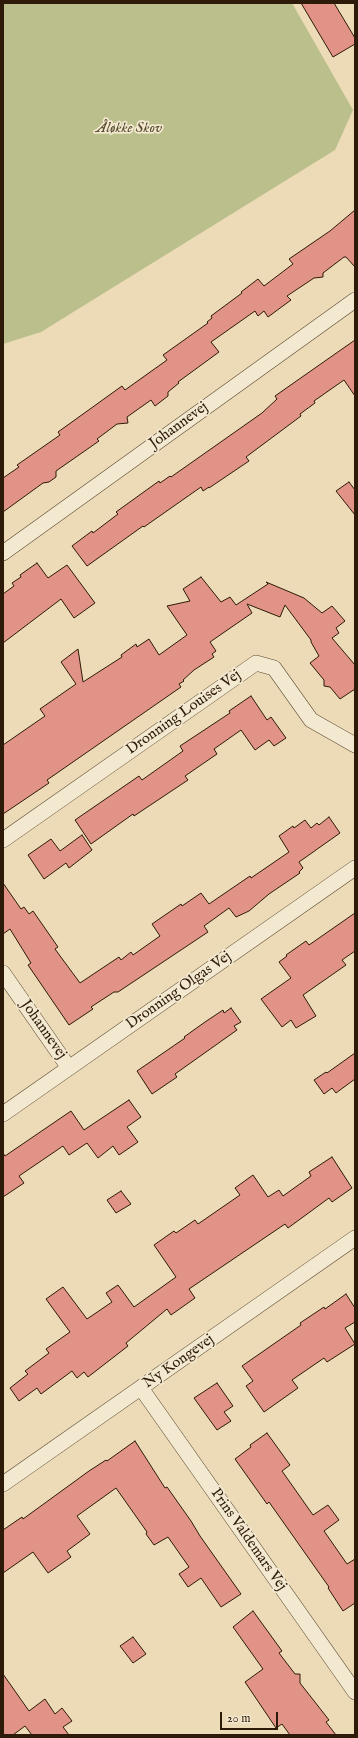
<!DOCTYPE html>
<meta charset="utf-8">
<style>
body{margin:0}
#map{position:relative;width:358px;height:1738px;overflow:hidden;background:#ecdbb6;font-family:"IM FELL English",serif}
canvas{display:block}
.frame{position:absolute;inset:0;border:4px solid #2d1a08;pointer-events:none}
.scale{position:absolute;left:220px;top:1712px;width:58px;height:18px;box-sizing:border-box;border:2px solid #2d1a08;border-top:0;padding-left:5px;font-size:12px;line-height:14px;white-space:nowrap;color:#2d1a08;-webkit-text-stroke:3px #f3e8d0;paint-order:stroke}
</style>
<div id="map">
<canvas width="358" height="1738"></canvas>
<div class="frame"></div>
<div class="scale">20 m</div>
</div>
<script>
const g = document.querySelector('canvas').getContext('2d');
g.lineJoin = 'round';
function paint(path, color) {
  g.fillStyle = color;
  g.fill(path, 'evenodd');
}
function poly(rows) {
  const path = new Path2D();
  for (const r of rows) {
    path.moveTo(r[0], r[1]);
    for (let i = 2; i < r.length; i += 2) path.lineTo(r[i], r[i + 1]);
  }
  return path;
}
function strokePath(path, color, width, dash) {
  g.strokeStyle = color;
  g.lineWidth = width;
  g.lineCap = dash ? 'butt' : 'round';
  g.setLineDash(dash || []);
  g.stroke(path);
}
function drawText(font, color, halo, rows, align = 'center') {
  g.font = font + ' "IM FELL English",serif';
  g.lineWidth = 3.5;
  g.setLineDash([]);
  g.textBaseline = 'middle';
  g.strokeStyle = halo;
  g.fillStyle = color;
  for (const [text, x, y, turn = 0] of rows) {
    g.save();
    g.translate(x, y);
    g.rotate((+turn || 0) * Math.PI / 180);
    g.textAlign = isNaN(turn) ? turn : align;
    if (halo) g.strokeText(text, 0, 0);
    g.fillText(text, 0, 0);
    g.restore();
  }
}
const green = poly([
 [3,3,292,3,353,110,335,150,41,332,3,344]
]);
const building = poly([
 [301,3,334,3,355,38,355,44,333,57,301,3],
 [355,210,355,267,346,257,344,257,323,273,323,277,314,278,287,296,291,300,268,317,264,311,258,316,255,311,211,342,219,352,178,382,179,383,168,392,168,396,155,406,151,400,127,417,128,423,117,424,97,439,99,441,56,471,56,477,49,482,43,483,3,512,3,478,19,467,17,465,60,435,58,432,122,386,125,390,167,360,163,355,208,323,207,322,212,318,211,316,242,293,241,292,258,279,264,286,293,264,289,259,330,231,355,210],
 [355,340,355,396,344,380,314,401,315,403,300,414,301,416,246,457,249,461,209,488,209,487,203,491,201,487,144,527,143,526,87,566,72,546,92,531,93,533,118,514,116,512,159,481,160,483,170,476,171,477,262,413,277,399,275,396,355,340],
 [349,482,355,490,355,515,336,491,349,482],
 [37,563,48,578,67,565,95,603,74,618,61,599,3,643,3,594,14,586,12,583,21,577,20,575,37,563],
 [201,577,221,602,230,597,236,605,268,584,266,582,304,598,322,613,332,606,345,621,336,628,339,633,332,638,355,665,355,689,340,699,330,687,324,686,324,680,310,663,319,656,311,642,311,640,285,605,280,617,247,604,252,613,210,642,216,651,212,654,214,657,194,670,183,680,184,681,179,684,181,687,47,780,49,783,3,814,3,745,45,716,40,709,76,684,61,662,78,649,83,682,122,657,121,655,136,644,137,647,149,639,159,655,187,635,167,606,190,601,183,589,201,577],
 [251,696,267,720,271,717,286,738,274,746,269,740,255,750,241,730,214,749,217,754,185,776,188,780,134,816,133,814,91,844,75,820,139,776,142,780,183,751,180,746,230,713,229,711,251,696],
 [329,817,340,833,299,862,303,868,299,872,300,873,269,894,249,911,236,917,229,908,204,926,208,932,118,992,114,992,91,1007,93,1009,69,1025,28,965,31,963,10,929,3,934,3,883,21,909,24,907,29,914,33,911,58,947,55,949,80,983,119,957,121,960,131,952,133,955,160,936,152,924,181,904,182,906,201,893,209,904,250,876,251,878,289,852,279,836,293,826,294,828,305,820,311,828,317,823,319,825,329,817],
 [82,835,92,850,69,868,66,863,44,879,28,855,51,839,60,851,82,835],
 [355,913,355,951,342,960,346,965,303,995,316,1016,296,1028,291,1020,282,1027,261,999,291,978,279,962,287,956,286,955,306,941,309,945,355,913],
 [231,1008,241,1022,234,1026,237,1030,175,1074,177,1077,152,1094,137,1071,185,1038,184,1037,205,1022,223,1010,224,1013,231,1008],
 [355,1053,355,1079,336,1093,332,1088,324,1094,314,1080,326,1072,327,1073,355,1053],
 [129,1100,141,1117,127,1127,138,1142,119,1155,113,1146,98,1158,87,1143,69,1155,63,1146,19,1176,24,1183,3,1197,3,1153,5,1156,71,1111,84,1130,129,1100],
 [332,1157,352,1188,332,1202,329,1198,288,1228,285,1224,189,1289,195,1298,171,1315,167,1309,126,1343,128,1346,88,1377,84,1372,77,1378,72,1371,41,1394,37,1388,19,1401,10,1388,28,1374,25,1371,49,1353,46,1349,70,1332,46,1299,63,1287,87,1319,112,1302,106,1293,118,1285,134,1307,176,1277,154,1245,174,1231,176,1233,195,1220,198,1224,240,1195,235,1188,253,1175,268,1197,279,1190,283,1196,311,1176,309,1172,332,1157],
 [121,1191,131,1204,116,1213,107,1200,121,1191],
 [346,1294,355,1308,355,1322,345,1328,355,1344,327,1362,324,1358,292,1380,298,1388,264,1412,246,1386,253,1381,242,1366,301,1325,300,1323,324,1307,325,1309,346,1294],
 [217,1383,233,1406,224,1412,231,1421,217,1430,194,1398,217,1383],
 [267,1433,290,1465,282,1471,313,1515,328,1505,339,1520,324,1531,347,1564,355,1559,355,1603,343,1611,328,1588,329,1587,269,1502,267,1504,235,1459,251,1447,250,1445,267,1433],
 [135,1441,165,1488,167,1487,191,1521,200,1536,241,1594,221,1607,201,1578,188,1587,179,1574,189,1567,168,1537,154,1545,146,1534,147,1532,116,1488,77,1516,90,1534,67,1551,71,1557,48,1573,33,1552,3,1573,3,1530,22,1517,23,1519,89,1471,106,1460,107,1461,135,1441],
 [253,1611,282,1651,279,1653,295,1674,300,1674,300,1683,329,1720,326,1722,336,1735,290,1735,282,1724,276,1728,245,1682,263,1669,233,1627,253,1611],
 [133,1637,146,1654,133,1663,120,1646,133,1637],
 [3,1674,29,1711,45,1699,55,1714,62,1708,72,1721,63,1727,69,1735,32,1735,25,1726,13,1735,3,1735,3,1674]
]);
const street = poly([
 [3,553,355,300],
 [3,840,256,663,274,668,311,720,355,745],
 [3,973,69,1068],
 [3,1114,355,868],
 [141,1388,355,1692],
 [3,1484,355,1238]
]);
const parkNames = [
 ["Åløkke Skov",129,129]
];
const streetNames = [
 ["Johannevej",179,426,-36],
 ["Dronning Louises Vej",184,713,-35],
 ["Dronning Olgas Vej",179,991,-35],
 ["Johannevej",43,1030,55],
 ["Ny Kongevej",179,1362,-35],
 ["Prins Valdemars Vej",248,1540,55]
];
paint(green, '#babf8c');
paint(building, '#e09386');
strokePath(building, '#2d1a08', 1);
strokePath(street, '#5d4a34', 16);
strokePath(street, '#f3e8d0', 15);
drawText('italic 15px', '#574c30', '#f3e8d0', parkNames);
drawText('15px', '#2d1a08', '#f3e8d0', streetNames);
</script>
